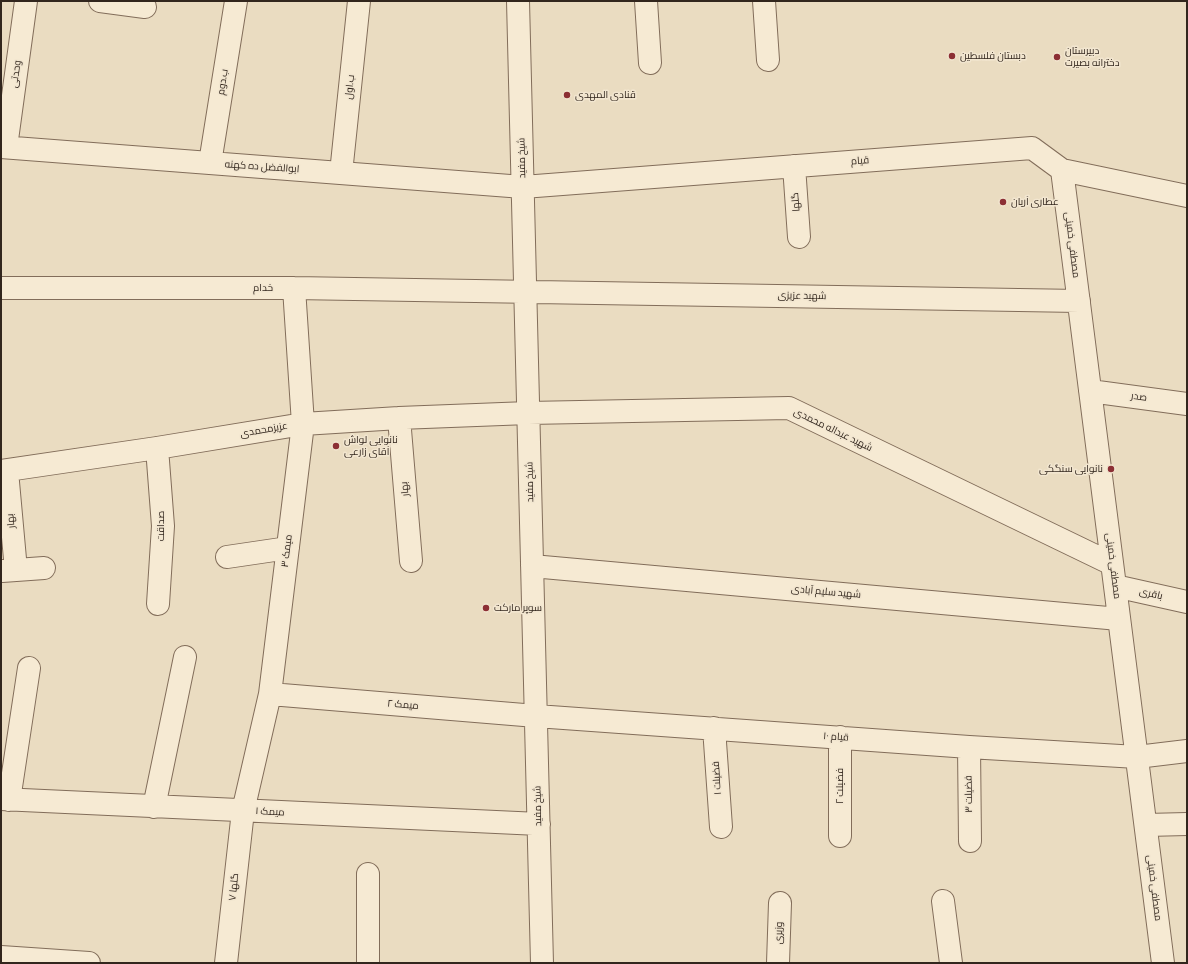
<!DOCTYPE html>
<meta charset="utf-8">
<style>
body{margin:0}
#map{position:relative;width:1188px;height:964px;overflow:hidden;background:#eadcc1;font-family:Bitter,serif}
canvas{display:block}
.frame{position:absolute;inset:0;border:2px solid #32261d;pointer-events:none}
</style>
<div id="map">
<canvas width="1188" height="964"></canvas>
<div class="frame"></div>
</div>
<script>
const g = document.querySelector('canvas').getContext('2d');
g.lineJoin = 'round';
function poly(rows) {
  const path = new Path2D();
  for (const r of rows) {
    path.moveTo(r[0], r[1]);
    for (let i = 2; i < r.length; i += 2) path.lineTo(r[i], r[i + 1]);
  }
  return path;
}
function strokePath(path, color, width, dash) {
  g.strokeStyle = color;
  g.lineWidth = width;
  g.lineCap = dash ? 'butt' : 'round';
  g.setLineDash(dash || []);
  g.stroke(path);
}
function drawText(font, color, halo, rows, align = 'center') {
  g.font = font + ' Bitter,Cairo,serif';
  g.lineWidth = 3;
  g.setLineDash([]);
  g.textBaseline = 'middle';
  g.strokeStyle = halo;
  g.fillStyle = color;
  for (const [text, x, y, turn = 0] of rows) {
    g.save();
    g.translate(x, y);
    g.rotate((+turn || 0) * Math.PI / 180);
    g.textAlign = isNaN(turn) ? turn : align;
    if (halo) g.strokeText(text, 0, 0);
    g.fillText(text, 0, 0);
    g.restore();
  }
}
const minor = poly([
 [100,1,145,7],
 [518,1,542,963],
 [646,1,650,63],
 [764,1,768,60],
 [1,147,523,187,1032,148,1062,170,1187,196],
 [6,147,26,1],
 [210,163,236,1],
 [794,166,799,237],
 [1062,170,1163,963],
 [341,173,359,1],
 [1,288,294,288,1079,301],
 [1090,391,1187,404],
 [399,418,411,561],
 [157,448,163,526,158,604],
 [1,471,157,448,303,424,399,418,528,413,789,408,1112,564],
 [7,471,16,570],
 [227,557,288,548],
 [532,566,1119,619],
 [2,571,44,568],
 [1115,586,1187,602],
 [270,694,536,716,969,747,1137,757,1187,751],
 [714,728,721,827],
 [969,747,970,841],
 [1,799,539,824],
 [9,800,29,668],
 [154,807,185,657],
 [1146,825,1187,824],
 [840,836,840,737],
 [943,901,951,963],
 [1,957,89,963],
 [226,963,243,811,270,694,303,424,294,288],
 [368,963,368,874],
 [778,963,780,903]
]);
const markers = [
 [952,56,4,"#8c2f34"],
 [1057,57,4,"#8c2f34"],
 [567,95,4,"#8c2f34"],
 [1003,202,4,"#8c2f34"],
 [336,446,4,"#8c2f34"],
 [1111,469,4,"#8c2f34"],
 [486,608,4,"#8c2f34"]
];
const poiNames = [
 ["دبیرستان",1065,51],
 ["دخترانه بصیرت",1065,63],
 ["دبستان فلسطین",960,56],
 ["قنادی المهدی",575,95],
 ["عطاری آریان",1011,202],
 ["نانوایی لواش",344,440],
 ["آقای زارعی",344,452],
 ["نانوایی سنگکی",1103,469,"right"],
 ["سوپر مارکت",494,608]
];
const streetNames = [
 ["وحدتی",16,74,-82],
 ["ب.دوم",223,82,-81],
 ["ب.اول",350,87,-84],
 ["شیخ مفید",522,158,-91],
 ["قیام",860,161,-4],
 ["ابوالفضل ده کهنه",262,167,4],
 ["گلها",796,202,-94],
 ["مصطفی خمینی",1072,245,83],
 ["خدام",263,288],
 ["شهید عزیزی",802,296,1],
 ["صدر",1139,397,8],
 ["عزیزمحمدی",264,430,-10],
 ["شهید عبداله محمدی",833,430,26],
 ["شیخ مفید",530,482,-91],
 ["بهار",405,489,-95],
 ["بهار",11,521,-95],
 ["صداقت",161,526,-90],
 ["میمک ۳",287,551,-83],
 ["مصطفی خمینی",1113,566,83],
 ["شهید سلیم آبادی",826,592,5],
 ["باقری",1151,594,13],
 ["میمک ۲",403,705,5],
 ["قیام ۱۰",836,737,4],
 ["فضیلت ۱",717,778,-94],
 ["فضیلت ۲",840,786,-90],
 ["فضیلت ۳",969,794,-91],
 ["شیخ مفید",538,806,-91],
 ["میمک ۱",270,812,3],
 ["گلها ۷",234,887,-84],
 ["مصطفی خمینی",1154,888,83],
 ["وزیری",779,933,-89]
];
strokePath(minor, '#826d5a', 24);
strokePath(minor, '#f6ead3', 22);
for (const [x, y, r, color] of markers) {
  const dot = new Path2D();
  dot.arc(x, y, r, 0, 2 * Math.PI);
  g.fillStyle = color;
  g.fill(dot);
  strokePath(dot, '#f2e6d0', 1.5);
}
drawText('10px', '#32261d', '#f2e6d0', poiNames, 'left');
drawText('10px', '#32261d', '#f2e6d0', streetNames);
</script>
